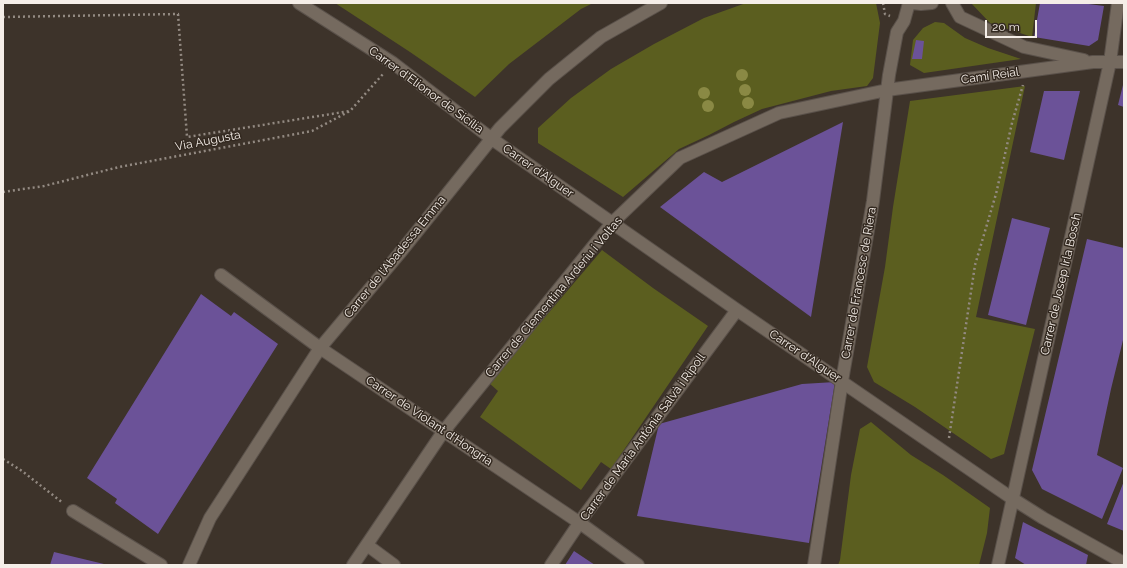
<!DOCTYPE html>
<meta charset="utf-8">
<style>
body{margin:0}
#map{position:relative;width:1127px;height:568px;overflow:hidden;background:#3d332a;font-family:Raleway,sans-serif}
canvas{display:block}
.frame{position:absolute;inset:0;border:4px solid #f5eee8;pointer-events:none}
.scale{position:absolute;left:985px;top:20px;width:52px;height:18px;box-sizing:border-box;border:2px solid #f5eee8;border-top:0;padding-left:5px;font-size:12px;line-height:14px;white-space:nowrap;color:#f5eee8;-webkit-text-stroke:3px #332920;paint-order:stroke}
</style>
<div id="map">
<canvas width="1127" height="568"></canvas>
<div class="frame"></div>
<div class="scale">20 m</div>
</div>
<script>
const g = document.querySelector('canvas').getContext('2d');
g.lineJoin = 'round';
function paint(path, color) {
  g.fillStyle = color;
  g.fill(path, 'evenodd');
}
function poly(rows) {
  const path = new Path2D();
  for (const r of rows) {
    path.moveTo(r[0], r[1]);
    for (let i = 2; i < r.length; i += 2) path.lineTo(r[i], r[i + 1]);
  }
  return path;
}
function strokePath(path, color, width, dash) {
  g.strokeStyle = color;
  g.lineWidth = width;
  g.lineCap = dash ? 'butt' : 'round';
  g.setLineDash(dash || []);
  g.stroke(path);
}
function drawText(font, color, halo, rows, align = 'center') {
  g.font = font + ' Raleway,sans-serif';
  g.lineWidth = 3;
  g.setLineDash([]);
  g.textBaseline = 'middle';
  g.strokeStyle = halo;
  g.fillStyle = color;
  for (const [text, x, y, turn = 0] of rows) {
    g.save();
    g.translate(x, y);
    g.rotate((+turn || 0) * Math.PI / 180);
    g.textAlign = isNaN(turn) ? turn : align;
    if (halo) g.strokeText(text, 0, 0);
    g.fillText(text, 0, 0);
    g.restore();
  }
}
const green = poly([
 [335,3,593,3,581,9,509,64,475,97,410,52],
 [746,3,876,3,880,23,873,78,867,86,831,91,762,109,734,122,709,135,679,149,623,197,538,143,538,128,571,98,611,69,654,44,704,18],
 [971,3,1036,3,1032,37,990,23],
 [935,22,944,23,965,38,988,48,1021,59,924,73,910,65,913,40,923,28],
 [1025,86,976,317,1035,329,1004,454,991,459,915,407,874,382,867,367,885,267,893,207,910,101],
 [602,250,653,288,708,326,611,469,601,462,581,490,480,417,498,391,489,383],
 [871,422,911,455,943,475,990,508,987,533,979,565,838,565,840,560,851,475,860,429]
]);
const building = poly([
 [1040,3,1081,3,1104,6,1098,40,1089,46,1034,37],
 [916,40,924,41,922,59,912,59],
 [1123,85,1124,85,1124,107,1118,105],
 [1044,91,1080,91,1064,160,1030,152],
 [843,122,811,317,660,207,704,172,722,182],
 [1012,218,1050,228,1026,325,988,315],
 [1087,239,1124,248,1124,336,1111,389,1097,455,1123,468,1102,519,1042,489,1032,470],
 [201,294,231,316,234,312,278,344,158,534,115,503,117,499,87,478],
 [835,382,809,543,637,516,659,424,802,384],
 [1124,481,1124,531,1107,524],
 [1023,522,1088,555,1086,565,1026,565,1015,558],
 [574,551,595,565,565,565],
 [54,552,104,564,104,565,50,565]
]);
const path = poly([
 [883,3,885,14,890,16],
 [3,17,178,14,187,137,350,111],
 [3,192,44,186,119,167,312,131,350,111,383,74],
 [949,438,975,265,996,194,1012,123,1023,85],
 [3,459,22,471,63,503]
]);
const minor = poly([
 [299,3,393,63,492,139,737,310,1013,499,1043,518,1124,563],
 [913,3,921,4,932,3],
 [952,3,960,17,1024,47,1084,60],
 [221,275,320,348,580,523,638,565],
 [73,511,161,565],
 [367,545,394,565],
 [189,565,210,518,320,348,399,254,500,128,549,79,601,37,661,3],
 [353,565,443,432,612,223,680,158,779,113,887,90,1093,62,1124,62],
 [551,565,584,516,737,310],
 [814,565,842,381,873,201,889,75,897,32,904,21,909,3],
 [998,565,1110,62,1118,3]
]);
const trees = [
 [742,75],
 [745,90],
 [704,93],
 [748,103],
 [708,106]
];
const streetNames = [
 ["Camí Reial",990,76,-8],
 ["Carrer d'Elionor de Sicília",426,90,36],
 ["Via Augusta",208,141,-11],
 ["Carrer d'Alguer",538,171,35],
 ["Carrer de l'Abadessa Emma",395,257,-51],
 ["Carrer de Francesc de Riera",859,283,-80],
 ["Carrer de Josep Irla Bosch",1061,284,-77],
 ["Carrer de Clementina Arderiu i Voltas",554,297,-50],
 ["Carrer d'Alguer",805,356,34],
 ["Carrer de Violant d'Hongria",429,421,34],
 ["Carrer de Maria Antónia Salvà i Ripoll",643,437,-54]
];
paint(green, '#5b5e1f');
paint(building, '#6b5298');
strokePath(minor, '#5a514a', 14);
strokePath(path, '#938a82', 2.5, [2, 3]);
strokePath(minor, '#756a5f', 12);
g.fillStyle = '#8a8944';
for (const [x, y] of trees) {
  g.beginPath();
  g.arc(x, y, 6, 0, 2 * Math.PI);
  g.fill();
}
drawText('12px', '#f5eee8', '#332920', streetNames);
</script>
